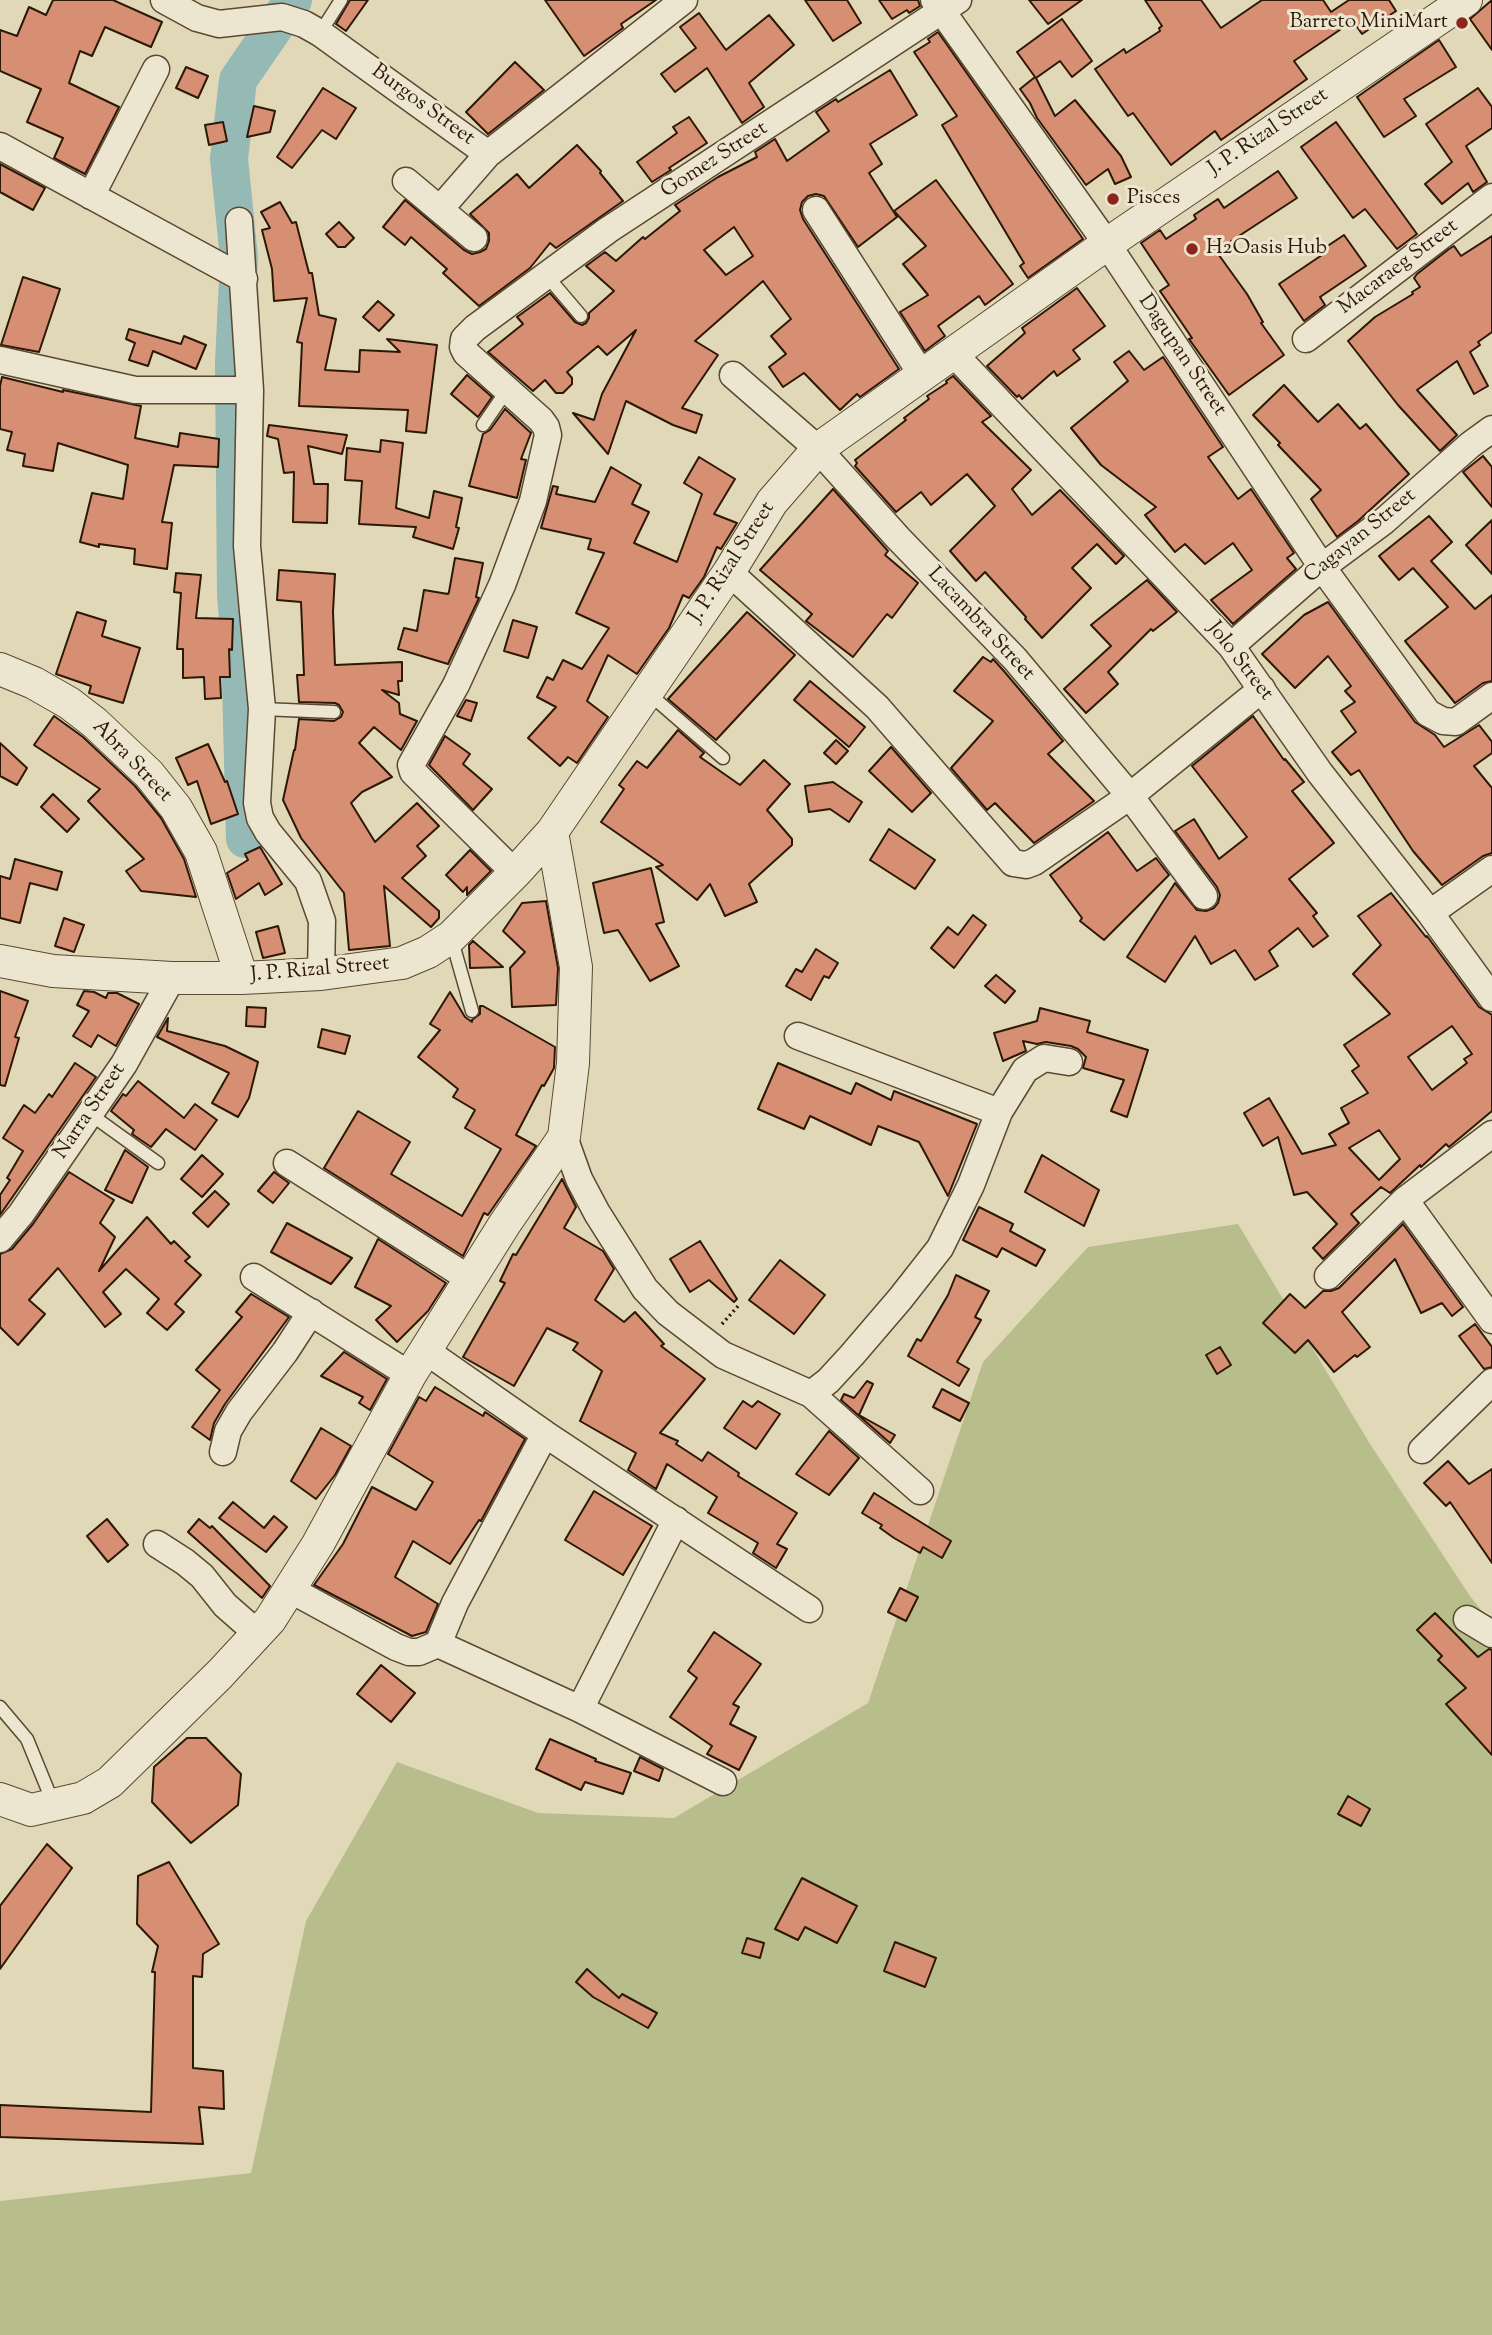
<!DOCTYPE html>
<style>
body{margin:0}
canvas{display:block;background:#e1d8b8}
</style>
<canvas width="1492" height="2335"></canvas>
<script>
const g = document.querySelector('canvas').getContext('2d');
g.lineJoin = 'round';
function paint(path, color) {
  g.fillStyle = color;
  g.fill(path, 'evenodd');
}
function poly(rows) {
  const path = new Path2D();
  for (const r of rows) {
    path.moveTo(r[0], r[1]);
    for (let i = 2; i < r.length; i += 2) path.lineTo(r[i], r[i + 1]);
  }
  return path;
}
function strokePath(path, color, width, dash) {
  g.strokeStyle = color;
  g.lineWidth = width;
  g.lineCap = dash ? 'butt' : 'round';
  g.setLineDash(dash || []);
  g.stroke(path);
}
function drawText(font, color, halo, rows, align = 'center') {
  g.font = font + ' "Sorts Mill Goudy",serif';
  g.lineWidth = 6;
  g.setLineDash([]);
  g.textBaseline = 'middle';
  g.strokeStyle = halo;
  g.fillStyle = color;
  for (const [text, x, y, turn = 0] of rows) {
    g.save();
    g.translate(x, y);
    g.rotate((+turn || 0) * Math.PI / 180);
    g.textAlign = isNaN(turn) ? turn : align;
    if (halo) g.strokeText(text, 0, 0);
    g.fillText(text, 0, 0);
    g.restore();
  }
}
const green = poly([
 [1238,1224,1370,1444,1470,1596,1492,1624,1492,2335,0,2335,0,2201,251,2173,306,1921,397,1762,538,1813,674,1818,868,1703,983,1362,1088,1247]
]);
const river = poly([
 [245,839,240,644,236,595,234,363,239,258,229,159,238,80,293,0]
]);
const building = poly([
 [53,0,113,0,162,22,151,47,105,27,92,56,80,51,69,83,119,107,85,174,54,158,63,138,27,122,41,89,0,71,0,30,17,36,29,7,46,15,53,0],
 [350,0,368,0,346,31,336,24,350,0],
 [545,0,656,0,621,24,623,28,584,56,545,0],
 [805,0,847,0,861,23,833,41,805,0],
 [879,0,918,0,920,6,909,13,907,10,892,19,879,0],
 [1029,0,1082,0,1048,24,1029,0],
 [1145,0,1201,0,1221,28,1262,0,1323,0,1331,12,1349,0,1389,0,1396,11,1362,34,1353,21,1294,61,1307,79,1221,140,1215,131,1171,165,1133,113,1128,116,1095,69,1124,49,1126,53,1160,31,1159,28,1162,26,1145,0],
 [1492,0,1492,50,1470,19,1492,0],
 [699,13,726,50,769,15,794,45,749,83,764,107,742,123,707,68,675,92,661,74,696,48,680,27,699,13],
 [1062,19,1092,61,1072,77,1060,61,1036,78,1055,116,1075,100,1121,156,1131,177,1115,184,1108,169,1086,185,1037,118,1030,103,1020,89,1035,77,1017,52,1062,19],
 [938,32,1083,239,1028,278,1020,266,1024,263,942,125,957,116,914,52,930,42,928,39,938,32],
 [1439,40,1456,67,1404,99,1416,116,1384,137,1357,97,1439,40],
 [515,62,544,90,488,134,466,112,515,62],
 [186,67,208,76,198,98,176,88,186,67],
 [890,70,917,115,870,144,882,164,869,173,897,217,858,247,824,196,816,194,808,196,802,202,800,210,803,219,899,369,860,397,857,394,840,410,804,373,783,387,769,367,786,354,771,336,791,319,763,281,695,341,718,355,682,408,702,415,696,433,673,425,626,401,608,454,573,413,594,420,602,394,636,330,607,355,598,346,567,372,572,378,572,384,563,393,556,393,545,380,533,391,488,352,523,324,517,317,550,293,575,322,582,325,586,323,589,318,589,313,614,291,586,266,605,252,616,261,643,237,645,239,680,211,675,205,718,177,757,157,755,152,775,139,787,161,829,131,816,112,836,99,838,102,890,70],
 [734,227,753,256,726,275,704,250,734,227],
 [323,88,356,108,336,139,322,130,292,168,277,157,323,88],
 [1478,88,1492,107,1492,128,1466,146,1487,182,1473,192,1468,183,1442,204,1425,184,1452,162,1426,124,1478,88],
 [254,106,275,111,270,132,247,137,254,106],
 [689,117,707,143,669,168,671,170,652,182,637,162,677,133,673,127,689,117],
 [223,122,227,141,209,145,205,125,223,122],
 [1336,122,1417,234,1397,249,1365,209,1353,218,1301,147,1336,122],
 [577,145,601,171,600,173,623,201,556,248,550,243,530,268,479,306,443,273,447,269,411,237,405,245,383,227,405,200,464,250,472,254,480,252,486,249,489,241,489,233,470,214,517,174,529,188,577,145],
 [0,164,45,188,33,210,0,192,0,164],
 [1278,171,1297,198,1216,251,1247,294,1263,322,1261,323,1284,355,1229,395,1189,339,1192,338,1160,291,1169,285,1141,243,1160,230,1166,239,1196,219,1194,215,1218,199,1224,208,1278,171],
 [936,180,1013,284,985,305,979,296,938,326,945,336,925,351,900,312,928,295,903,264,926,246,894,211,936,180],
 [280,202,292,223,296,222,309,273,312,273,319,315,336,319,325,370,359,372,360,350,400,352,387,339,437,345,426,433,406,431,408,410,299,406,302,343,297,342,307,298,274,301,272,269,262,230,270,228,261,212,280,202],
 [339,222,354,238,345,247,338,247,326,234,339,222],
 [1344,235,1366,266,1320,297,1325,305,1304,321,1279,284,1322,255,1320,251,1344,235],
 [1492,236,1492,332,1478,342,1480,345,1470,352,1488,386,1474,394,1457,361,1417,390,1457,435,1440,451,1398,405,1348,341,1375,317,1413,294,1412,292,1420,287,1414,278,1417,274,1449,249,1454,246,1461,256,1492,236],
 [23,277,60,289,39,352,1,345,23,277],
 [1077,288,1105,326,1073,350,1080,359,1057,376,1054,371,1022,399,1019,395,1017,397,987,366,1025,333,1022,328,1077,288],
 [378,301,394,315,379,331,363,317,378,301],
 [129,329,181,344,184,336,206,345,196,369,153,351,148,366,129,360,135,343,126,339,129,329],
 [1129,351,1144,370,1163,357,1223,447,1208,457,1238,499,1251,489,1294,553,1287,558,1296,569,1233,624,1211,600,1252,570,1233,543,1205,564,1185,544,1175,552,1145,515,1156,507,1101,465,1071,428,1128,381,1114,362,1129,351],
 [467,375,492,397,478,417,451,394,467,375],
 [953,376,991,416,982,422,1031,470,1012,489,1032,515,1060,490,1124,556,1116,564,1097,544,1072,568,1091,588,1042,638,1025,619,1026,617,985,572,976,581,950,551,995,506,967,474,931,505,921,492,896,512,855,466,857,463,855,460,906,420,904,418,929,399,927,396,947,383,946,381,953,376],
 [2,377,63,392,63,390,141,406,135,438,178,447,180,433,219,439,218,467,174,465,162,522,172,523,167,569,134,564,135,549,99,544,99,547,80,542,92,493,123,499,128,465,58,443,53,471,23,466,25,454,7,450,12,432,0,429,0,386,2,377],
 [1284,385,1318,422,1338,404,1360,429,1366,424,1409,474,1358,521,1337,537,1311,499,1321,490,1278,445,1280,443,1253,415,1284,385],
 [505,409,531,433,521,459,526,460,517,498,469,486,483,434,490,430,505,409],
 [269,425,347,435,342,454,308,446,314,484,328,484,327,523,293,522,294,472,284,473,278,439,267,436,269,425],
 [381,440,403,443,396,508,429,518,434,491,462,498,456,527,459,528,453,549,413,537,416,527,359,524,362,481,345,480,347,448,380,452,381,440],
 [1483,456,1492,467,1492,507,1463,472,1483,456],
 [699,457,735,479,714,514,737,523,721,549,717,547,704,577,689,598,683,595,669,628,637,674,608,655,587,701,608,717,577,763,568,757,560,766,528,738,556,707,537,697,547,677,553,680,563,660,582,669,609,628,576,613,604,553,588,549,591,539,541,528,553,486,558,487,556,494,595,502,611,467,641,485,632,504,649,512,634,543,677,562,702,494,684,483,699,457],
 [833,489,888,551,885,555,918,583,892,618,887,614,853,657,806,621,812,614,760,570,833,489],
 [1429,516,1452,542,1431,561,1475,609,1492,595,1492,681,1483,683,1455,703,1405,641,1448,607,1413,568,1399,580,1379,556,1429,516],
 [1492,520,1492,574,1466,545,1492,520],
 [455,558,483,563,476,597,479,598,448,664,398,649,404,628,417,631,424,590,448,594,449,592,455,558],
 [279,570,335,574,333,612,335,665,402,662,402,681,398,681,399,695,382,690,399,703,400,714,417,721,401,750,374,727,359,743,392,777,362,792,351,803,375,842,417,803,439,826,417,846,426,856,402,878,439,911,439,918,431,927,384,886,390,946,349,950,344,893,301,838,283,800,294,750,295,750,299,719,334,721,341,717,343,712,339,705,335,703,299,702,297,675,304,675,301,602,277,600,279,570],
 [176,573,201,575,196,618,233,619,232,650,229,649,230,677,220,677,221,698,205,699,204,677,183,678,183,649,177,649,181,593,174,592,176,573],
 [1147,580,1177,612,1153,631,1151,629,1108,672,1118,684,1086,713,1064,689,1111,646,1091,625,1147,580],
 [1328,602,1415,722,1435,735,1444,747,1479,725,1492,742,1492,753,1474,766,1492,788,1492,853,1483,856,1442,885,1413,851,1359,770,1351,775,1332,752,1356,732,1341,711,1355,702,1345,691,1351,686,1328,656,1295,688,1262,654,1304,615,1328,602],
 [77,612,106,621,102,636,140,648,123,703,89,693,91,686,56,674,77,612],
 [747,612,795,655,716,740,668,699,747,612],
 [513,620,537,627,528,658,504,651,513,620],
 [983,657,991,662,993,659,1003,670,1063,741,1048,754,1094,801,1034,843,995,803,987,810,951,768,993,721,954,691,983,657],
 [810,681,865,727,849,747,794,700,810,681],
 [466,700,477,703,471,721,457,716,466,700],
 [54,716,83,737,135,786,161,818,184,859,196,897,141,891,126,871,144,859,88,801,100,789,34,745,54,716],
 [1253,716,1284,760,1285,759,1304,782,1292,791,1334,843,1289,879,1317,913,1313,916,1328,936,1313,947,1298,928,1269,951,1278,966,1255,980,1235,950,1211,964,1195,936,1165,982,1127,957,1175,883,1197,910,1206,911,1214,908,1218,903,1220,895,1217,887,1175,831,1194,819,1219,859,1247,837,1192,766,1253,716],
 [678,730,704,753,700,757,740,785,764,760,790,784,767,810,792,839,792,845,749,884,757,902,725,916,710,884,697,900,656,867,663,865,601,822,624,789,619,785,637,761,647,768,678,730],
 [445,736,470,754,463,764,492,789,473,810,429,765,445,736],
 [836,740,848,751,836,764,824,753,836,740],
 [0,743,27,768,17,785,0,776,0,743],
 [208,744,225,782,227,781,238,814,211,824,197,781,188,785,176,758,208,744],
 [891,747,931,793,912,812,869,771,891,747],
 [833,782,862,802,849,822,830,809,809,812,805,786,833,782],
 [53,794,79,819,67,832,41,807,53,794],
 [889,829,935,860,915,889,870,860,889,829],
 [1108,832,1137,871,1156,858,1169,875,1104,940,1080,921,1082,918,1050,875,1108,832],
 [260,847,282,884,265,895,259,883,236,899,227,873,248,860,245,854,260,847],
 [470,850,491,871,467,895,467,887,463,892,446,875,470,850],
 [15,859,62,872,57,890,30,883,20,923,0,918,0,876,10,879,15,859],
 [651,868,664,922,656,924,679,966,650,981,618,930,604,933,593,883,651,868],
 [1391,893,1426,937,1427,936,1479,1007,1492,1015,1492,1111,1449,1147,1446,1144,1421,1167,1420,1165,1390,1193,1381,1187,1351,1214,1359,1223,1323,1259,1313,1248,1337,1224,1307,1192,1294,1195,1278,1137,1263,1146,1244,1113,1269,1098,1302,1154,1336,1145,1329,1134,1349,1123,1341,1108,1368,1093,1352,1071,1359,1066,1344,1045,1390,1014,1353,974,1381,945,1358,916,1391,893],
 [1452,1026,1472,1054,1464,1059,1467,1063,1432,1090,1408,1057,1452,1026],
 [1379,1130,1400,1159,1379,1180,1349,1148,1379,1130],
 [546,901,558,968,556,1005,512,1007,510,968,525,952,503,931,522,903,546,901],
 [973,915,986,925,954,968,931,948,948,927,958,935,973,915],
 [64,918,84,925,74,952,55,946,64,918],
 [278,926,285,953,263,958,256,932,278,926],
 [473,941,503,967,470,968,469,945,473,941],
 [816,949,838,963,829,978,824,976,811,1000,786,986,796,969,802,972,816,949],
 [996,975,1015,991,1005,1003,985,986,996,975],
 [0,991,28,1001,15,1037,19,1038,5,1086,0,1085,0,991],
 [84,991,94,992,106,998,108,993,117,993,139,1004,116,1046,98,1035,91,1047,73,1036,89,1011,77,1005,84,991],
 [450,992,465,1017,472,1022,472,1020,480,1014,480,1006,483,1006,555,1047,554,1068,544,1086,542,1085,516,1135,536,1146,488,1215,484,1213,463,1256,324,1168,358,1111,410,1142,391,1174,462,1216,501,1149,465,1128,475,1110,453,1097,458,1089,418,1057,440,1030,430,1024,450,992],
 [247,1007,266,1008,265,1027,246,1026,247,1007],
 [1040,1008,1090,1021,1087,1032,1148,1050,1127,1117,1111,1111,1124,1080,1083,1068,1086,1057,1078,1049,1071,1046,1046,1042,1037,1044,1023,1041,1026,1051,1003,1061,994,1033,1037,1021,1040,1008],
 [168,1018,167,1031,225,1046,258,1062,249,1098,238,1117,212,1103,229,1073,157,1037,168,1018],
 [322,1029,350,1036,345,1054,318,1047,322,1029],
 [75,1063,96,1077,0,1215,0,1195,10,1180,7,1178,23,1151,3,1138,24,1105,35,1113,49,1094,52,1097,75,1063],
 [778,1063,851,1094,856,1083,891,1100,894,1091,977,1124,948,1196,919,1142,878,1126,871,1145,810,1116,804,1129,758,1109,778,1063],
 [138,1081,184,1118,195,1104,217,1120,195,1150,166,1129,151,1147,132,1134,134,1130,111,1111,123,1094,126,1096,138,1081],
 [125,1150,148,1167,132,1203,105,1190,125,1150],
 [202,1155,223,1174,202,1197,181,1179,202,1155],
 [1042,1155,1099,1190,1084,1226,1025,1192,1042,1155],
 [69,1172,114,1200,100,1223,115,1237,99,1271,147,1217,171,1244,174,1241,190,1257,185,1261,201,1275,175,1304,184,1312,167,1330,147,1313,159,1299,126,1269,103,1292,121,1314,105,1327,58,1268,29,1300,45,1314,18,1345,0,1327,0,1254,12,1249,33,1224,69,1172],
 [274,1172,289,1183,273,1203,258,1191,274,1172],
 [562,1179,576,1207,564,1228,603,1251,614,1269,595,1300,624,1322,635,1312,664,1344,661,1346,705,1379,660,1433,678,1441,676,1444,702,1461,708,1452,739,1473,738,1476,797,1513,777,1544,787,1549,776,1568,753,1553,758,1543,708,1513,717,1497,667,1464,656,1489,628,1470,636,1453,580,1421,602,1371,573,1350,578,1343,547,1328,514,1386,463,1357,505,1283,500,1281,513,1254,516,1255,562,1179],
 [215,1191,229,1204,208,1227,193,1213,215,1191],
 [979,1207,1013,1224,1010,1231,1045,1250,1036,1266,1002,1248,997,1257,963,1240,979,1207],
 [287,1223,352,1258,331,1284,271,1252,287,1223],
 [1403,1224,1463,1307,1452,1316,1442,1303,1421,1313,1395,1259,1342,1312,1370,1347,1357,1357,1355,1355,1334,1372,1308,1340,1295,1353,1263,1323,1290,1294,1305,1308,1323,1291,1331,1291,1339,1288,1403,1224],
 [378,1239,446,1283,428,1311,397,1342,376,1320,391,1306,355,1287,378,1239],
 [700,1241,737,1299,734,1302,709,1280,690,1292,670,1259,700,1241],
 [780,1260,825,1295,794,1334,749,1300,780,1260],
 [956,1275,989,1291,975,1317,981,1320,957,1362,969,1369,959,1386,908,1356,917,1339,921,1341,948,1295,956,1275],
 [251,1294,289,1317,225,1404,214,1423,210,1440,192,1427,220,1390,196,1370,242,1317,236,1312,251,1294],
 [1475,1324,1492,1347,1492,1367,1484,1369,1459,1336,1475,1324],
 [1220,1347,1231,1365,1217,1374,1206,1355,1220,1347],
 [344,1352,387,1379,370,1410,359,1403,363,1397,321,1376,344,1352],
 [867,1381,873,1384,859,1415,895,1435,890,1443,841,1400,844,1394,854,1398,867,1381],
 [435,1387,483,1416,485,1412,525,1439,481,1521,479,1520,450,1564,413,1541,395,1577,438,1604,426,1632,412,1636,314,1585,343,1544,372,1487,416,1510,433,1482,388,1454,419,1397,426,1401,435,1387],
 [942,1389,969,1403,960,1421,933,1407,942,1389],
 [743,1401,752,1407,758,1401,780,1414,756,1449,724,1428,743,1401],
 [321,1428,351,1446,335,1475,316,1499,291,1481,321,1428],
 [829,1431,859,1458,829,1495,796,1474,829,1431],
 [1448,1461,1469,1484,1492,1469,1492,1563,1450,1502,1446,1506,1424,1483,1448,1461],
 [594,1491,652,1526,623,1575,565,1540,594,1491],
 [874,1493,951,1541,942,1558,923,1547,920,1553,894,1538,880,1528,882,1525,862,1513,874,1493],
 [233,1502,264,1528,274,1516,287,1527,266,1552,219,1518,233,1502],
 [107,1519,128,1545,108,1562,87,1536,107,1519],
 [199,1519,210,1528,212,1526,270,1586,262,1598,188,1532,199,1519],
 [900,1588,918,1597,906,1621,888,1612,900,1588],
 [1435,1613,1478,1657,1489,1649,1492,1650,1492,1755,1446,1704,1466,1688,1438,1660,1442,1656,1417,1630,1435,1613],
 [714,1632,761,1664,733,1704,739,1707,730,1724,756,1737,739,1770,707,1754,712,1746,670,1717,697,1678,688,1671,714,1632],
 [381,1665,415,1693,391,1722,357,1694,381,1665],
 [187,1738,206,1738,241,1774,238,1805,191,1843,152,1802,154,1767,187,1738],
 [550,1739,596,1759,595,1761,631,1773,623,1794,585,1782,581,1790,536,1769,550,1739],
 [640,1757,663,1769,659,1781,634,1771,640,1757],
 [1348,1796,1370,1809,1361,1826,1338,1814,1348,1796],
 [47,1844,72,1868,0,1969,0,1906,47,1844],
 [169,1862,219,1944,203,1954,202,1977,193,1976,193,2068,223,2071,224,2109,199,2107,203,2144,0,2137,0,2105,151,2112,155,1972,152,1972,158,1946,137,1924,138,1876,169,1862],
 [802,1878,857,1906,837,1943,805,1927,798,1940,775,1929,802,1878],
 [747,1938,764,1943,760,1958,742,1953,747,1938],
 [895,1942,936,1958,925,1987,884,1971,895,1942],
 [587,1969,619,1998,622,1994,657,2013,648,2028,593,1997,576,1982,587,1969]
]);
const path = poly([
 [722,1324,739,1305]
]);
const service = poly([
 [320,33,341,0],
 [547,276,581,316],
 [483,425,507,390],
 [647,692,723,758],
 [262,709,334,712],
 [451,937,472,1011],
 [90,1114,158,1163],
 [0,1707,27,1739,54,1805]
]);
const minor = poly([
 [164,0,197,18,219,24,282,17,304,24,320,33,488,154,684,0],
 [934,0,1107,244,1322,567,1428,713,1443,721,1456,722,1492,696],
 [0,146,244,279],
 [406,181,474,238],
 [91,196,156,69],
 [440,209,488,154],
 [816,210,922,375],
 [239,221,250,390,247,546,262,709,257,803,260,818,268,832,308,881,322,921,321,974],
 [1306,339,1492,197],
 [953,353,1231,646,1320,773,1430,913,1492,998],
 [0,360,135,390,250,390],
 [733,375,818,449,898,538,1015,659,1130,796,1204,896],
 [729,572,877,707,1013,863,1026,865,1034,862,1130,796,1262,689],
 [1231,646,1322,567,1384,521,1470,445,1492,429],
 [515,873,413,772,411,765,456,685,502,585,533,501,548,435,546,427,541,420,466,353,463,347,464,339,475,328,608,230,958,0],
 [1430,913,1492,869],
 [798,1036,999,1112],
 [564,1137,579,1179,597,1213,645,1289,668,1313,723,1355,811,1394,828,1381,852,1355,900,1299,940,1248,971,1185,999,1112,1025,1070,1044,1058,1069,1062],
 [287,1163,470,1279],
 [1405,1200,1492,1320],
 [0,1239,21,1214,124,1064,172,978],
 [1328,1276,1405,1200,1492,1134],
 [254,1277,410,1375],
 [426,1351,545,1434,809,1609],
 [811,1394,920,1491],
 [1422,1450,1492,1382],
 [223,1452,228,1431,239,1412,285,1352,311,1312],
 [157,1544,185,1562,202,1576,225,1605,258,1634],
 [291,1590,396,1647,409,1652,419,1652,438,1644,580,1709,723,1782],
 [1467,1619,1492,1634],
 [438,1644,455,1603,545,1434],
 [580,1709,676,1520]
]);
const tertiary = poly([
 [0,669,34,683,69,703,95,723,149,774,176,808,201,852,242,978],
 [0,961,53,971,172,978,242,978,321,974,402,963,428,952,451,937,515,873,552,832,729,572,772,502,818,449,1107,244,1466,0],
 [0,1799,31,1810,83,1798,110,1782,220,1674,270,1620,318,1544,410,1375,504,1225,564,1137,573,1063,576,967,552,832]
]);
const markers = [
 [1462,23,7,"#8f2418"],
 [1113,199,7,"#8f2418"],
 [1192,249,7,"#8f2418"]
];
const poiNames = [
 ["Barreto MiniMart",1448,23,"right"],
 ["Pisces",1127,199],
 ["H2Oasis Hub",1206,249]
];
const streetNames = [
 ["Burgos Street",422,106,36],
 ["J. P. Rizal Street",1269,133,-34],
 ["Gomez Street",715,161,-33],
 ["Macaraeg Street",1399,268,-37],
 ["Dagupan Street",1181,356,56],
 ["Cagayan Street",1361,537,-39],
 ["J. P. Rizal Street",733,563,-57],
 ["Lacambra Street",980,625,47],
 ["Jolo Street",1239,662,52],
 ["Abra Street",131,762,46],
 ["J. P. Rizal Street",320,971,-5],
 ["Narra Street",91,1112,-56]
];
paint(green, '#b7be8c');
strokePath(river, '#95b9b4', 38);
paint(building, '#d68f73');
strokePath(building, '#2d1805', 2);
strokePath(service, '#5a4832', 15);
strokePath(minor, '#5a4832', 29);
strokePath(tertiary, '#5a4832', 34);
strokePath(path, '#2d1805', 3.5, [2, 3.5]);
strokePath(service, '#ece6d1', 12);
strokePath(minor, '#ece6d1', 26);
strokePath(tertiary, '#ece6d1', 32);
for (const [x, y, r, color] of markers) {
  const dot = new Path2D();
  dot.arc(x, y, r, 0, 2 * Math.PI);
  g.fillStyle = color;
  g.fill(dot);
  strokePath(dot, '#ece6d1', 2.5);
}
drawText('21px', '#2d1805', '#ece6d1', poiNames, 'left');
drawText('21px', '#2d1805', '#ece6d1', streetNames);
</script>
